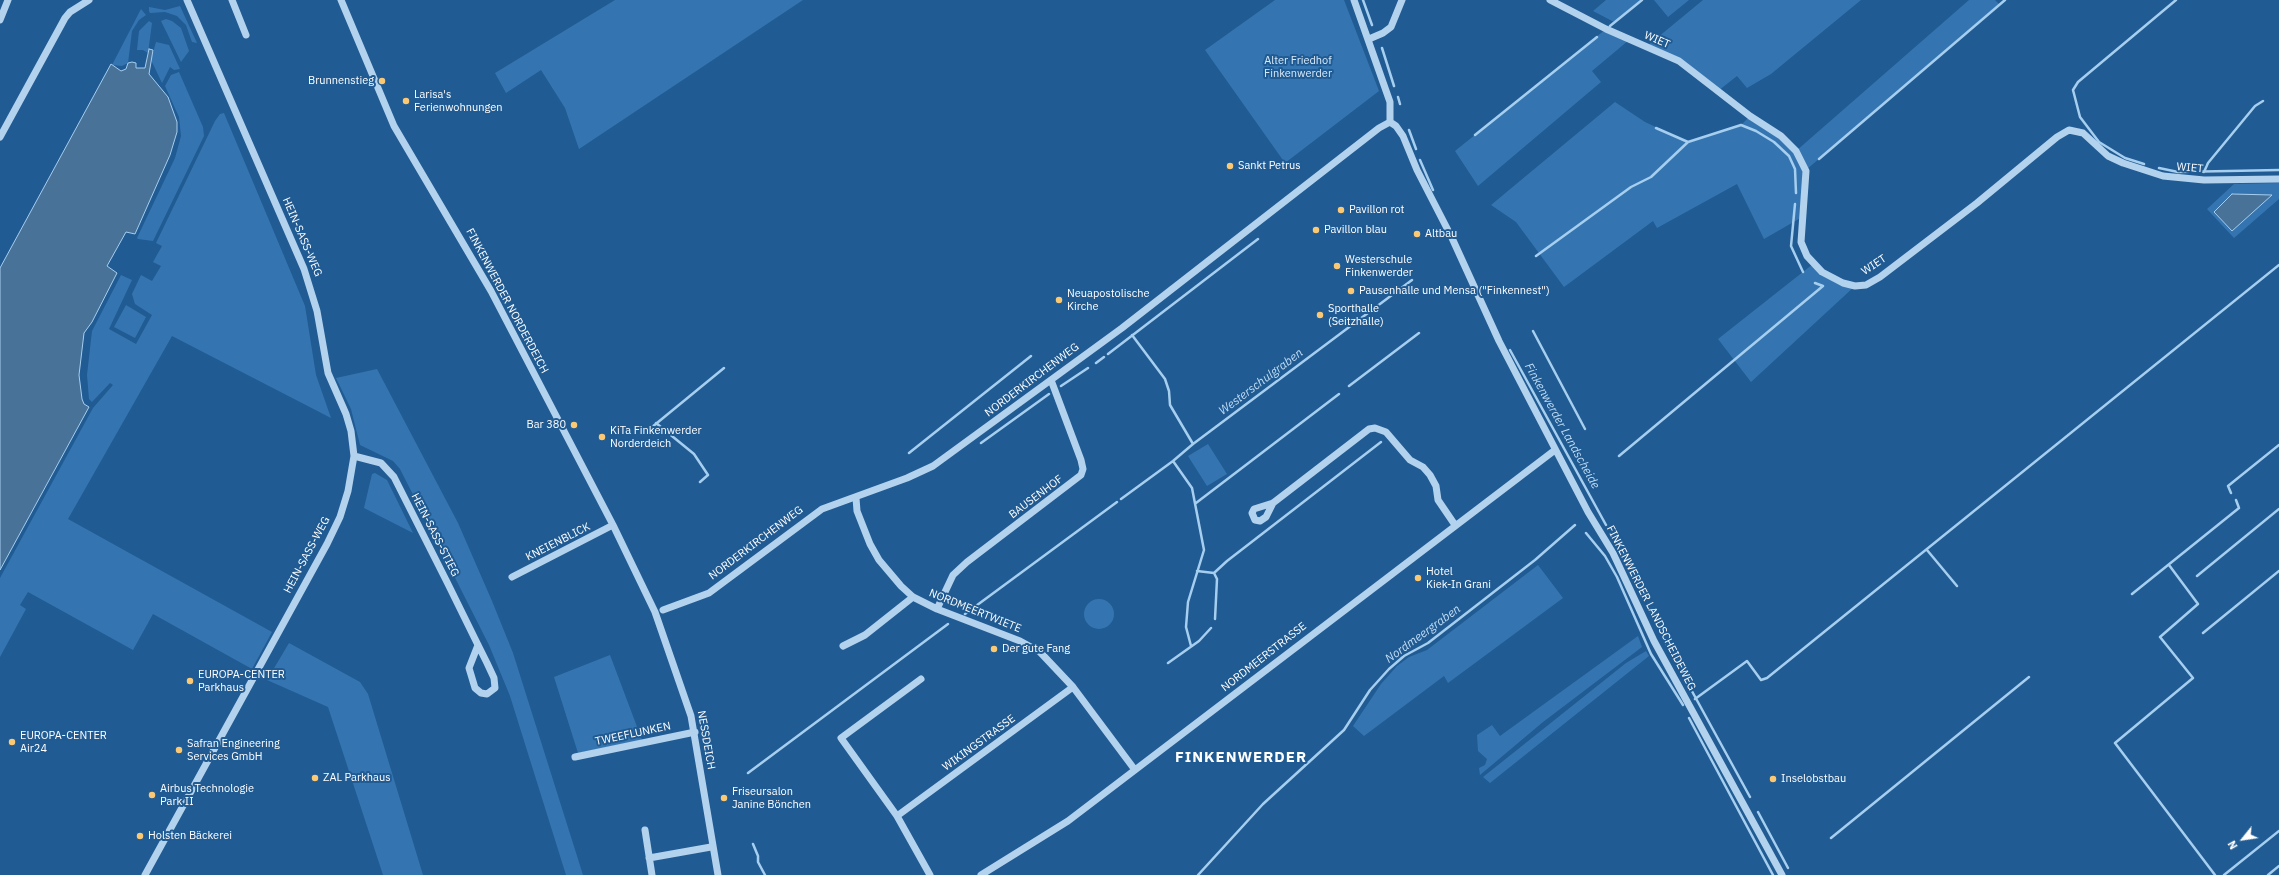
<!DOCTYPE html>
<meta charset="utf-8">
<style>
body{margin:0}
#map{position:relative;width:2279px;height:875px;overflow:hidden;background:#205b93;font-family:"IBM Plex Sans",sans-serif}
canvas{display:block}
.north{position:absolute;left:2223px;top:819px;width:40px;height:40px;-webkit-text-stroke:3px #205b93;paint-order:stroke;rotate:240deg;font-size:11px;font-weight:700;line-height:16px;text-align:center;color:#fff}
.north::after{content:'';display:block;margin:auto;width:14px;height:18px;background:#fff;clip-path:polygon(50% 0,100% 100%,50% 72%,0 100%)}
</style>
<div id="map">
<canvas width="2279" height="875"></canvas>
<div class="north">N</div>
</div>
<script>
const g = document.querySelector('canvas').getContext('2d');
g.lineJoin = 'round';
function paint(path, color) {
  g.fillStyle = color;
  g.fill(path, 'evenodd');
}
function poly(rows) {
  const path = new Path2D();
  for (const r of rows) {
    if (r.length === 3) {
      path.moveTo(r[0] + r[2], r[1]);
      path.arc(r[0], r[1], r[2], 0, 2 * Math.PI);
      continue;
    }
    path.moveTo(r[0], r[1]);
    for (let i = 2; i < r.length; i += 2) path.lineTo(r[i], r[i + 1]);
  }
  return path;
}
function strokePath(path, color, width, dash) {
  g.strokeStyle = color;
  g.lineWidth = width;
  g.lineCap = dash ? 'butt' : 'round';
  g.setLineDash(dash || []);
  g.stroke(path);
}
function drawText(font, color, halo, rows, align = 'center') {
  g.font = font + ' "IBM Plex Sans",sans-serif';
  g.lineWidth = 4;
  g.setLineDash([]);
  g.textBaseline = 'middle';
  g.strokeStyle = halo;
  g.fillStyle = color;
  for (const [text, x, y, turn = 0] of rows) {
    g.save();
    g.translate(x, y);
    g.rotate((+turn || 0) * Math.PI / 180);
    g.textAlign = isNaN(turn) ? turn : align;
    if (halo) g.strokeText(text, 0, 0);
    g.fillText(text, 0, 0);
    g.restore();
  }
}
const green = poly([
 [615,0,803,0,579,149,565,108,541,70,506,93,495,73],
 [1275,0,1344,0,1379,91,1285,163,1205,50],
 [1606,0,1642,0,1614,22,1593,11],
 [1654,0,1689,0,1668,17],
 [1703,0,1861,0,1771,74,1747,88,1737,76,1718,91,1679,61,1646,47],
 [1969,0,1995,0,1999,4,1806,170,1804,216,1764,239,1737,184,1657,228,1653,221,1564,287,1516,222,1491,205,1615,102,1645,122,1688,142,1741,125,1750,116,1796,151],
 [180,6,197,43,192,42,186,25,177,16,165,12,150,13,149,11,149,7,165,10],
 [141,9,146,15,139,20,132,31,128,63,122,66,112,65],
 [166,19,172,21,181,28,189,51,181,62,161,21],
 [149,21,152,23,148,53,143,50,137,50,139,31],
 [1606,29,1629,40,1592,71,1601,82,1478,186,1455,151],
 [156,42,169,45,180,69,174,70,170,67,162,83,151,60],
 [179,72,203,127,204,136,153,241,138,239,137,238,175,158,181,136,179,117,165,86,171,75],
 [224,113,305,306,316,375,331,418,172,336,68,519,272,632,252,669,153,614,133,650,28,592,20,605,26,609,0,657,0,578,93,408,113,385,110,383,92,402,89,399,87,375,92,331,121,275,132,280,109,329,136,344,152,315,135,304,132,294,141,275,152,281,161,266,153,262,162,246,156,243,215,121,220,114],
 [2279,183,2279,199,2234,238,2207,209,2234,184],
 [1813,264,1855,286,1751,382,1718,339],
 [126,305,146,317,135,338,114,327],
 [377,369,458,523,492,601,513,653,583,875,566,875,510,696,489,645,400,469,393,461,360,445,351,409,336,378],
 [1208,444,1227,474,1207,486,1188,456],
 [375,473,387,480,413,533,364,508,372,474],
 [1538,565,1563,598,1448,683,1444,676,1364,736,1353,726,1381,684,1397,666,1409,657,1427,650],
 [1099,614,15],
 [1638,636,1642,647,1543,722,1480,775,1479,768,1485,765,1487,759,1478,751,1477,735,1492,725,1500,736],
 [289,643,360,682,368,694,423,875,383,875,328,707,267,680],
 [1646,651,1649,656,1490,783,1483,777,1626,663],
 [610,655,642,740,578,753,554,677]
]);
const water = poly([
 [149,49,153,50,149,74,168,97,177,122,177,132,170,155,135,234,126,232,107,266,117,273,92,322,84,333,79,375,82,399,84,404,89,407,0,570,0,268,111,64,121,71,126,69,128,63,132,62,136,63,136,68,145,68,149,49],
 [2232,194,2272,195,2232,231,2214,212,2232,194]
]);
const stream = poly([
 [1363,0,1372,25],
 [1610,26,1642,0],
 [1382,48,1394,86],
 [1398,97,1400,104],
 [1656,128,1688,142,1741,125,1756,131,1774,142,1789,156,1795,169,1796,193],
 [1409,130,1416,149],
 [1475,135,1597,37],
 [1819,159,2005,0],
 [1420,160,1433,190],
 [2144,164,2125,158,2099,142,2080,117,2073,90,2078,82,2176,0],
 [2159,168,2178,172,2279,170],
 [2204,172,2208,163,2255,106,2263,101],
 [1795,204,1791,246,1803,272],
 [1536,256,1631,187,1651,177,1688,142],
 [1533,331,1585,429],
 [1132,335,1165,379,1169,391,1170,405,1193,444],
 [1510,350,1606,525],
 [1108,354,1258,239],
 [1096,363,1104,357],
 [1061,386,1088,368],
 [1349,386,1419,333],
 [656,423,694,454,708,475,700,482],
 [646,432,724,368],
 [981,443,1049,394],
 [909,453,1031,356],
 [1619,456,1823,286,1815,283],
 [1173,461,1192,488,1204,550,1188,602,1186,627,1191,646],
 [2231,493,2228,486,2279,445],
 [1121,499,1173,461,1193,444,1412,280],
 [1196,503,1339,394],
 [1586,533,1605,556,1617,577,1651,654,1683,705],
 [1612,536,1628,565],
 [1927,550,1957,586],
 [2169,565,2198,604,2160,637,2193,678,2115,743,2215,875],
 [1197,571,1214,573,1217,579,1215,619],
 [1214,573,1227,561,1381,442],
 [1632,573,1644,598],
 [2197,576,2279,509],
 [2132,594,2239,508,2236,500],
 [1648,606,1660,631],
 [965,614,1117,502],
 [2203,633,2279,571],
 [1665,642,1750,797],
 [1168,663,1199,641,1211,628],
 [1695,699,1747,661,1761,680,1767,678,2279,265],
 [1689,718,1773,875],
 [748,773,948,624],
 [1758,812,1788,868],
 [1831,838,2029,677],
 [753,844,758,856,758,862,765,875],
 [1198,875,1263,804,1344,730,1370,690,1389,669,1404,656,1428,643,1535,560,1575,525],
 [2224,875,2279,831],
 [2268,875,2279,866]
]);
const minor = poly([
 [232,0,246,35],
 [341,0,394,126,491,291,613,525,655,612,691,716,718,875],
 [1354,0,1390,102,1390,122],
 [1550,0,1606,29,1679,61,1750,116,1781,136,1796,151,1806,171,1801,242,1807,256,1822,272,1843,283,1855,286,1866,285,1880,277,1977,203,2057,137,2069,130,2083,133,2108,156,2123,163,2163,176,2204,180,2279,179],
 [0,20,8,0],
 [1369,39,1383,33,1391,27,1402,0],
 [1390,122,1396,126,1403,136,1417,170,1452,238,1499,341,1588,512,1613,553,1654,641,1782,875],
 [0,137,65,18,70,12,89,0],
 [354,456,381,463,394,477,448,584,478,645,487,663,494,678,495,688,487,694,481,693,475,688,469,668,478,645],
 [856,498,857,511,870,544,879,560,901,586,913,597,937,609,1020,641,1040,652,1073,687,1135,770],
 [1273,503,1266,517,1260,521,1255,520,1252,513,1254,509,1273,503,1369,429,1375,428,1386,432,1410,460,1423,467,1430,475,1436,486,1438,500,1455,525],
 [512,577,613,525],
 [937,609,953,575,967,562,1081,475,1083,469,1081,460,1051,380],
 [663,610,709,593,822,509,907,478,933,466,1122,328,1379,128,1390,122],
 [843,646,865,635,913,597],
 [921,679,841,738,897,816,930,875],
 [575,757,695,732],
 [897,816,1073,687],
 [645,830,652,875],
 [649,858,711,847],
 [145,875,327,544,340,517,348,491,354,456,351,431,346,414,328,373,317,311,304,269,187,0],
 [981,875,1068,821,1555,450]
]);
const markers = [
 [382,81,4,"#fbc974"],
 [406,101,4,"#fbc974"],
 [1230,166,4,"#fbc974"],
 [1341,210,4,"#fbc974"],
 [1316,230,4,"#fbc974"],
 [1417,234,4,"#fbc974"],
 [1337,266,4,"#fbc974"],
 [1351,291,4,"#fbc974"],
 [1059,300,4,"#fbc974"],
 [1320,315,4,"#fbc974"],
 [574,425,4,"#fbc974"],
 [602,437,4,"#fbc974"],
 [1418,578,4,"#fbc974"],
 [994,649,4,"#fbc974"],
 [190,681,4,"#fbc974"],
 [12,742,4,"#fbc974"],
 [179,750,4,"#fbc974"],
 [315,778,4,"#fbc974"],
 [1773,779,4,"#fbc974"],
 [152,795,4,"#fbc974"],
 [724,798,4,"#fbc974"],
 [140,836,4,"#fbc974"]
];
const streetNames = [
 ["WIET",1657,40,23],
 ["WIET",2190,168,5],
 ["HEIN-SASS-WEG",302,237,67],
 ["WIET",1874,265,-34],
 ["FINKENWERDER NORDERDEICH",507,301,62],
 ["NORDERKIRCHENWEG",1032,380,-37],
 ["BAUSENHOF",1036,497,-37],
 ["HEIN-SASS-STIEG",435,535,63],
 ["KNEIENBLICK",558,542,-27],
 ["NORDERKIRCHENWEG",756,543,-37],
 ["HEIN-SASS-WEG",307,555,-62],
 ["FINKENWERDER LANDSCHEIDEWEG",1651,608,63],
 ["NORDMEERTWIETE",975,611,22],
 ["NORDMEERSTRASSE",1264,657,-38],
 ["TWEEFLUNKEN",633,734,-12],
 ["NESSDEICH",706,740,80],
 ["WIKINGSTRASSE",979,743,-36]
];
const parkNames = [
 ["Alter Friedhof",1298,61],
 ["Finkenwerder",1298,74]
];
const poiNames = [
 ["Brunnenstieg",374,81,"right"],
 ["Larisa's",414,95],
 ["Ferienwohnungen",414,108],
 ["Sankt Petrus",1238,166],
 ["Pavillon rot",1349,210],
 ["Pavillon blau",1324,230],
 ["Altbau",1425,234],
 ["Westerschule",1345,260],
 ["Finkenwerder",1345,273],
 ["Pausenhalle und Mensa (\"Finkennest\")",1359,291],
 ["Neuapostolische",1067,294],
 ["Kirche",1067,307],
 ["Sporthalle",1328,309],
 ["(Seitzhalle)",1328,322],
 ["Bar 380",566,425,"right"],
 ["KiTa Finkenwerder",610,431],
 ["Norderdeich",610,444],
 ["Hotel",1426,572],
 ["Kiek-In Grani",1426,585],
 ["Der gute Fang",1002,649],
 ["EUROPA-CENTER",198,675],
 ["Parkhaus",198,688],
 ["EUROPA-CENTER",20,736],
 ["Air24",20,749],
 ["Safran Engineering",187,744],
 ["Services GmbH",187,757],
 ["ZAL Parkhaus",323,778],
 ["Inselobstbau",1781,779],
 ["Airbus Technologie",160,789],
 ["Park II",160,802],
 ["Friseursalon",732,792],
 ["Janine Bönchen",732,805],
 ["Holsten Bäckerei",148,836]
];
const waterNames = [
 ["Westerschulgraben",1261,382,-37],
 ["Finkenwerder Landscheide",1562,426,61],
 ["Nordmeergraben",1423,634,-36]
];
const districtNames = [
 ["FINKENWERDER",1241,758]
];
paint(green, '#3475b1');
paint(water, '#497299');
strokePath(water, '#a6ceef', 1);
strokePath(stream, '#a6ceef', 2.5);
strokePath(minor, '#b3d2ee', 7);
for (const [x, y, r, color] of markers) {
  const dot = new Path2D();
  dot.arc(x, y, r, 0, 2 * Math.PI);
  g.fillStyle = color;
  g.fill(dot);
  strokePath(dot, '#205b93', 1.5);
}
drawText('11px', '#fff', '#205b93', streetNames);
drawText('11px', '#d8eafa', '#205b93', parkNames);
drawText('11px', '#fff', '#205b93', poiNames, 'left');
drawText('italic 12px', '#bfdcf4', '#205b93', waterNames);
g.letterSpacing = '1px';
drawText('bold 15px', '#fff', '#205b93', districtNames);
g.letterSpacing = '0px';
</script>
